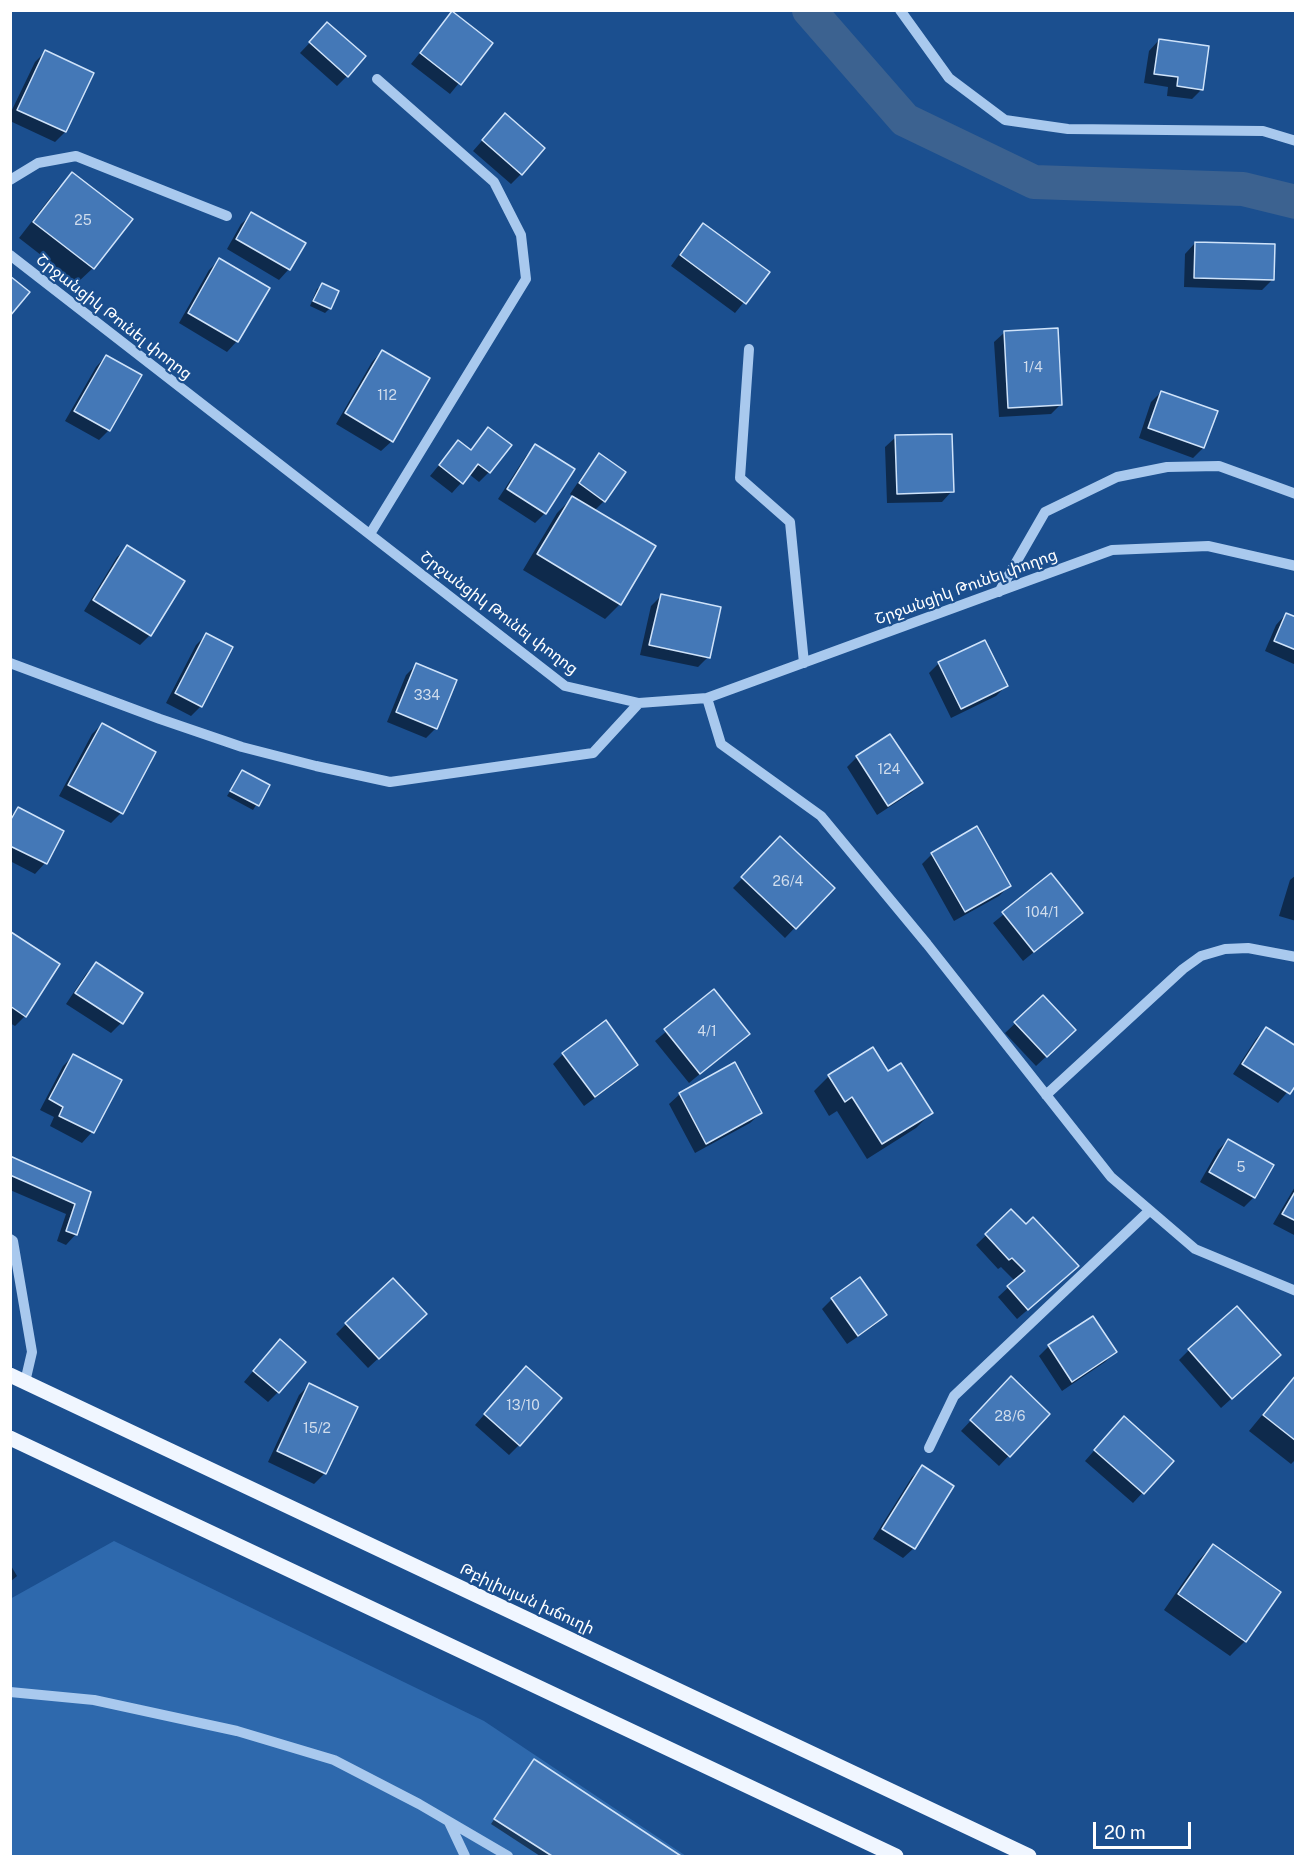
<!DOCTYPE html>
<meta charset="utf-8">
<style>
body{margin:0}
#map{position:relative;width:1306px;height:1867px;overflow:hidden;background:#1b4f8f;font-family:"Public Sans",sans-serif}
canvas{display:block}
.frame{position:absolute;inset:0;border:12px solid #fff;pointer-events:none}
.scale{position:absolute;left:1093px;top:1822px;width:98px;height:27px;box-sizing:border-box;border:3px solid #fff;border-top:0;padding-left:8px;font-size:18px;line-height:21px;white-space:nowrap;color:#fff;-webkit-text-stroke:4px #1b4f8f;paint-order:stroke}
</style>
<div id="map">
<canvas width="1306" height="1867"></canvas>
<div class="frame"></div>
<div class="scale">20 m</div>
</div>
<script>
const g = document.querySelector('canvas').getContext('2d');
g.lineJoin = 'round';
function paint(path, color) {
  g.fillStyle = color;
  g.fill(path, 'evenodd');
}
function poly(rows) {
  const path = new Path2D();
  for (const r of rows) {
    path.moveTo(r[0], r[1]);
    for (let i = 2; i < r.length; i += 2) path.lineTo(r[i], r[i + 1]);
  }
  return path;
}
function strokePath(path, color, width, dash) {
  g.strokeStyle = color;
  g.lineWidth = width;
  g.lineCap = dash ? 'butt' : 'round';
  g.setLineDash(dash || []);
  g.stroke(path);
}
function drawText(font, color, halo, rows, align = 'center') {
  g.font = font + ' "Public Sans","Noto Sans Armenian",sans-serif';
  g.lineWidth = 4.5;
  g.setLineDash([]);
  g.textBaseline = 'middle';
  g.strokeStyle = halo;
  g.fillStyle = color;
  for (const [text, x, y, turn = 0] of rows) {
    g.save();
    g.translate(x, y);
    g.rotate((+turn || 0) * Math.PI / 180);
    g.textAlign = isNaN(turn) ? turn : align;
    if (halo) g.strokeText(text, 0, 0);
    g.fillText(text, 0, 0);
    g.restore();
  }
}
const green = poly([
 [114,1541,484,1721,686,1856,11,1856,10,1599]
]);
const shadow = poly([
 [452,13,491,44,450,94,411,64],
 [320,32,347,76,337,86,300,53],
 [1159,40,1202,89,1192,99,1167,96,1168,87,1144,83,1149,51],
 [45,52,92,73,65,132,55,142,10,121,10,114,35,62],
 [495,126,521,174,511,184,473,151],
 [73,174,131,219,93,268,77,283,19,238,57,189],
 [252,214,304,244,289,269,279,280,227,249,241,224],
 [703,225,768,273,735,313,671,266,693,235],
 [1195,243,1272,280,1262,290,1184,287,1185,254],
 [219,260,237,341,227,352,179,323,209,270],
 [322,285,330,308,325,313,310,306,317,289],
 [1005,332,1061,404,1051,414,999,417,994,342],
 [382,351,392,441,381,451,336,424,372,362],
 [106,356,109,430,99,440,65,421,96,367],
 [1161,392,1203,448,1193,458,1139,438,1151,402],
 [488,429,489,472,479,482,469,474,452,493,430,476,458,442,470,450],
 [896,437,952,491,942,502,887,503,885,447],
 [536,446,545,513,535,523,498,499,526,456],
 [600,455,604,501,594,511,620,604,605,619,523,570,557,513,573,497,570,494,590,465],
 [128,547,150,635,140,645,84,611,117,557],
 [661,596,708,657,698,667,640,655,651,606],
 [1286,614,1296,618,1296,665,1265,651,1276,625],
 [206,635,201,706,191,716,166,703,196,645],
 [939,663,1006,686,996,696,951,718,929,673],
 [416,665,436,728,426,738,387,722,406,675],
 [102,724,154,752,121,813,111,823,59,796,92,734],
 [890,736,921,783,911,793,877,815,847,767,857,757],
 [242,772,268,786,253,810,227,796],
 [18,809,62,832,45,863,35,874,10,861,10,817],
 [781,838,833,888,785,938,733,888],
 [932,854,1009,886,999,896,954,921,922,864],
 [1296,875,1296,921,1279,916,1290,880],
 [1051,876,1081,913,1023,961,993,923],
 [10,934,58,965,25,1016,15,1026,10,1023],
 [96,964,141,993,121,1023,111,1033,66,1004,86,974],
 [714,991,748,1034,689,1083,655,1041],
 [1043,997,1064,1040,1036,1066,1005,1033],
 [1266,1028,1296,1082,1278,1103,1233,1074,1256,1039],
 [563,1054,636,1065,626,1075,584,1106,553,1064],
 [73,1056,120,1081,92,1132,82,1143,50,1126,54,1117,40,1110,63,1066],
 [829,1076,931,1113,916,1128,867,1159,837,1111,829,1116,814,1091],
 [680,1094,761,1113,750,1123,695,1153,669,1104],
 [1228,1140,1254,1197,1244,1207,1200,1182,1218,1150],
 [10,1158,89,1193,76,1234,66,1245,57,1241,66,1214,10,1190],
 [1296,1185,1296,1236,1273,1224],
 [1011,1211,1067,1276,1017,1319,998,1297,1015,1281,1001,1267,998,1269,976,1245],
 [832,1299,885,1315,875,1325,847,1344,822,1309],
 [346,1324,415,1324,368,1368,336,1334],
 [1049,1346,1115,1352,1105,1362,1062,1391,1039,1356],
 [1189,1350,1269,1365,1221,1408,1179,1360],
 [270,1351,278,1392,268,1402,244,1382],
 [1296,1374,1296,1459,1291,1464,1249,1431],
 [1011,1378,1048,1414,999,1466,961,1431],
 [516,1379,519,1445,509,1455,475,1425],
 [309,1385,356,1408,324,1474,314,1484,268,1462,299,1395],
 [1114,1428,1172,1461,1133,1503,1085,1461],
 [922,1467,952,1486,914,1548,903,1558,873,1539,912,1477],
 [1213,1545,1245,1641,1230,1656,1164,1610,1198,1561],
 [10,1564,17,1576,10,1582],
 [534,1761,678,1856,540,1856,491,1824]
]);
const canal = poly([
 [809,10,905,120,1034,182,1243,189,1296,202]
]);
const building = poly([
 [452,11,493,43,461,85,420,53,452,11],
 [327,22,366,56,348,77,309,42,327,22],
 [1159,39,1209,46,1203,90,1177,86,1178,77,1154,74,1159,39],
 [45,50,94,73,66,132,17,110,45,50],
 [505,113,545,148,522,175,482,140,505,113],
 [72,172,133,219,94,269,33,222,72,172],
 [251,212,306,243,290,270,236,239,251,212],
 [703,223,770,272,746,304,680,255,703,223],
 [1195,242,1275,244,1274,280,1194,278,1195,242],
 [219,258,270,288,238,342,188,313,219,258],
 [10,276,30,292,10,316,10,276],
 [322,283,339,291,331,309,313,301,322,283],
 [1058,328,1062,405,1008,408,1004,331,1058,328],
 [382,350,430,378,393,442,345,413,382,350],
 [106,355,142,375,110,431,74,411,106,355],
 [1161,391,1218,411,1204,448,1148,428,1161,391],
 [488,427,512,445,490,473,478,464,463,484,439,465,458,440,471,450,488,427],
 [952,434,954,492,897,494,895,435,952,434],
 [535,444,575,469,546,514,507,489,535,444],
 [599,453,626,472,605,502,579,483,599,453],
 [572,496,656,546,621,605,537,554,572,496],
 [127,545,185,581,151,636,93,600,127,545],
 [661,594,721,607,710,658,649,645,661,594],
 [1286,613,1296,617,1296,650,1274,641,1286,613],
 [206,633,233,647,202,707,175,693,206,633],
 [985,640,1008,686,961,709,938,662,985,640],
 [416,663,457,680,437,729,396,712,416,663],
 [102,723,156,752,123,814,68,785,102,723],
 [890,734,923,783,888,806,856,756,890,734],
 [242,770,270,785,259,806,230,791,242,770],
 [18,807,64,831,47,864,10,846,10,821,18,807],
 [977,826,1011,886,965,912,931,853,977,826],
 [780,836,835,888,796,929,741,877,780,836],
 [1051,873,1083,913,1034,952,1002,912,1051,873],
 [11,932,60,964,26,1017,10,1006,11,932],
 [96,962,143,993,123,1024,75,993,96,962],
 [714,989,750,1034,700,1074,664,1029,714,989],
 [1043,995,1076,1030,1047,1057,1014,1022,1043,995],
 [606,1020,638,1065,595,1097,562,1053,606,1020],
 [1266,1027,1296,1046,1296,1085,1290,1094,1242,1064,1266,1027],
 [873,1047,888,1071,901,1063,933,1113,882,1144,852,1097,845,1102,828,1075,873,1047],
 [73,1054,122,1080,94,1133,59,1116,63,1107,49,1099,73,1054],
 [735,1062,762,1113,706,1144,679,1093,735,1062],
 [1228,1139,1274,1165,1255,1198,1209,1172,1228,1139],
 [10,1156,91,1192,77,1235,66,1231,75,1204,10,1175,10,1156],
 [1296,1190,1296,1221,1282,1214,1296,1190],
 [1011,1209,1026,1224,1033,1217,1079,1266,1028,1310,1007,1286,1025,1271,1012,1258,1009,1260,985,1234,1011,1209],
 [860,1277,887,1315,858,1336,831,1298,860,1277],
 [393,1278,427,1314,379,1359,345,1323,393,1278],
 [1237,1306,1281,1355,1232,1399,1188,1349,1237,1306],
 [1093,1316,1117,1352,1072,1382,1048,1345,1093,1316],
 [280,1339,306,1362,279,1393,253,1371,280,1339],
 [526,1366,562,1398,520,1446,484,1414,526,1366],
 [1296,1375,1296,1441,1263,1415,1296,1375],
 [1011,1376,1050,1414,1010,1457,970,1420,1011,1376],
 [309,1383,358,1407,326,1474,277,1451,309,1383],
 [1124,1416,1174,1461,1144,1494,1094,1450,1124,1416],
 [922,1465,954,1486,915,1549,882,1529,922,1465],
 [1213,1544,1281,1592,1246,1642,1178,1594,1213,1544],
 [534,1759,681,1856,552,1856,494,1819,534,1759]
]);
const minor = poly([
 [900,10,949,78,1005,120,1068,129,1263,131,1296,141],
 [10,180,38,163,76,156,227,216],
 [10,255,565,686,639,703,707,698,1112,550,1208,546,1296,566],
 [749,349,740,478,790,522,804,663],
 [370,534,526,279,521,235,494,182,377,79],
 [999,592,1045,512,1117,477,1167,467,1219,466,1296,494],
 [10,663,160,719,242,747,316,766,390,782,593,753,639,703],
 [707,698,721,744,821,816,927,944,1111,1177,1195,1249,1296,1291],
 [1046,1095,1183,969,1201,956,1225,949,1248,948,1296,957],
 [10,1239,13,1241,32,1352,25,1382],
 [929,1448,954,1396,1149,1211],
 [10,1692,94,1700,237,1731,334,1760,419,1804,508,1856],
 [449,1822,465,1856]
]);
const major = poly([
 [10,1375,1029,1856],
 [10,1438,896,1856]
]);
const numberNames = [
 ["25",83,221],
 ["1/4",1033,368],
 ["112",387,396],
 ["334",427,696],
 ["124",889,770],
 ["26/4",788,882],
 ["104/1",1042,913],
 ["4/1",707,1032],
 ["5",1241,1168],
 ["13/10",523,1406],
 ["28/6",1010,1417],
 ["15/2",317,1429]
];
const streetNames = [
 ["Շրջանցիկ Թունել փողոց",114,317,38],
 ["Շրջանցիկ Թունել փողոց",966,587,-20],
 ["Շրջանցիկ Թունել փողոց",499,613,37],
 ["Թբիլիսյան խճուղի",527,1599,25]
];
paint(green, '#2e69ad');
paint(shadow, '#0007');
strokePath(canal, '#3c6290', 34);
paint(building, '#4478b7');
strokePath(building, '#cfe3fa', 1.5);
strokePath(minor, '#a9c9ee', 10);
strokePath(major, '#f0f6ff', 15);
drawText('14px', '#d0dded', null, numberNames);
drawText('16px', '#fff', '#1b4f8f', streetNames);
</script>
